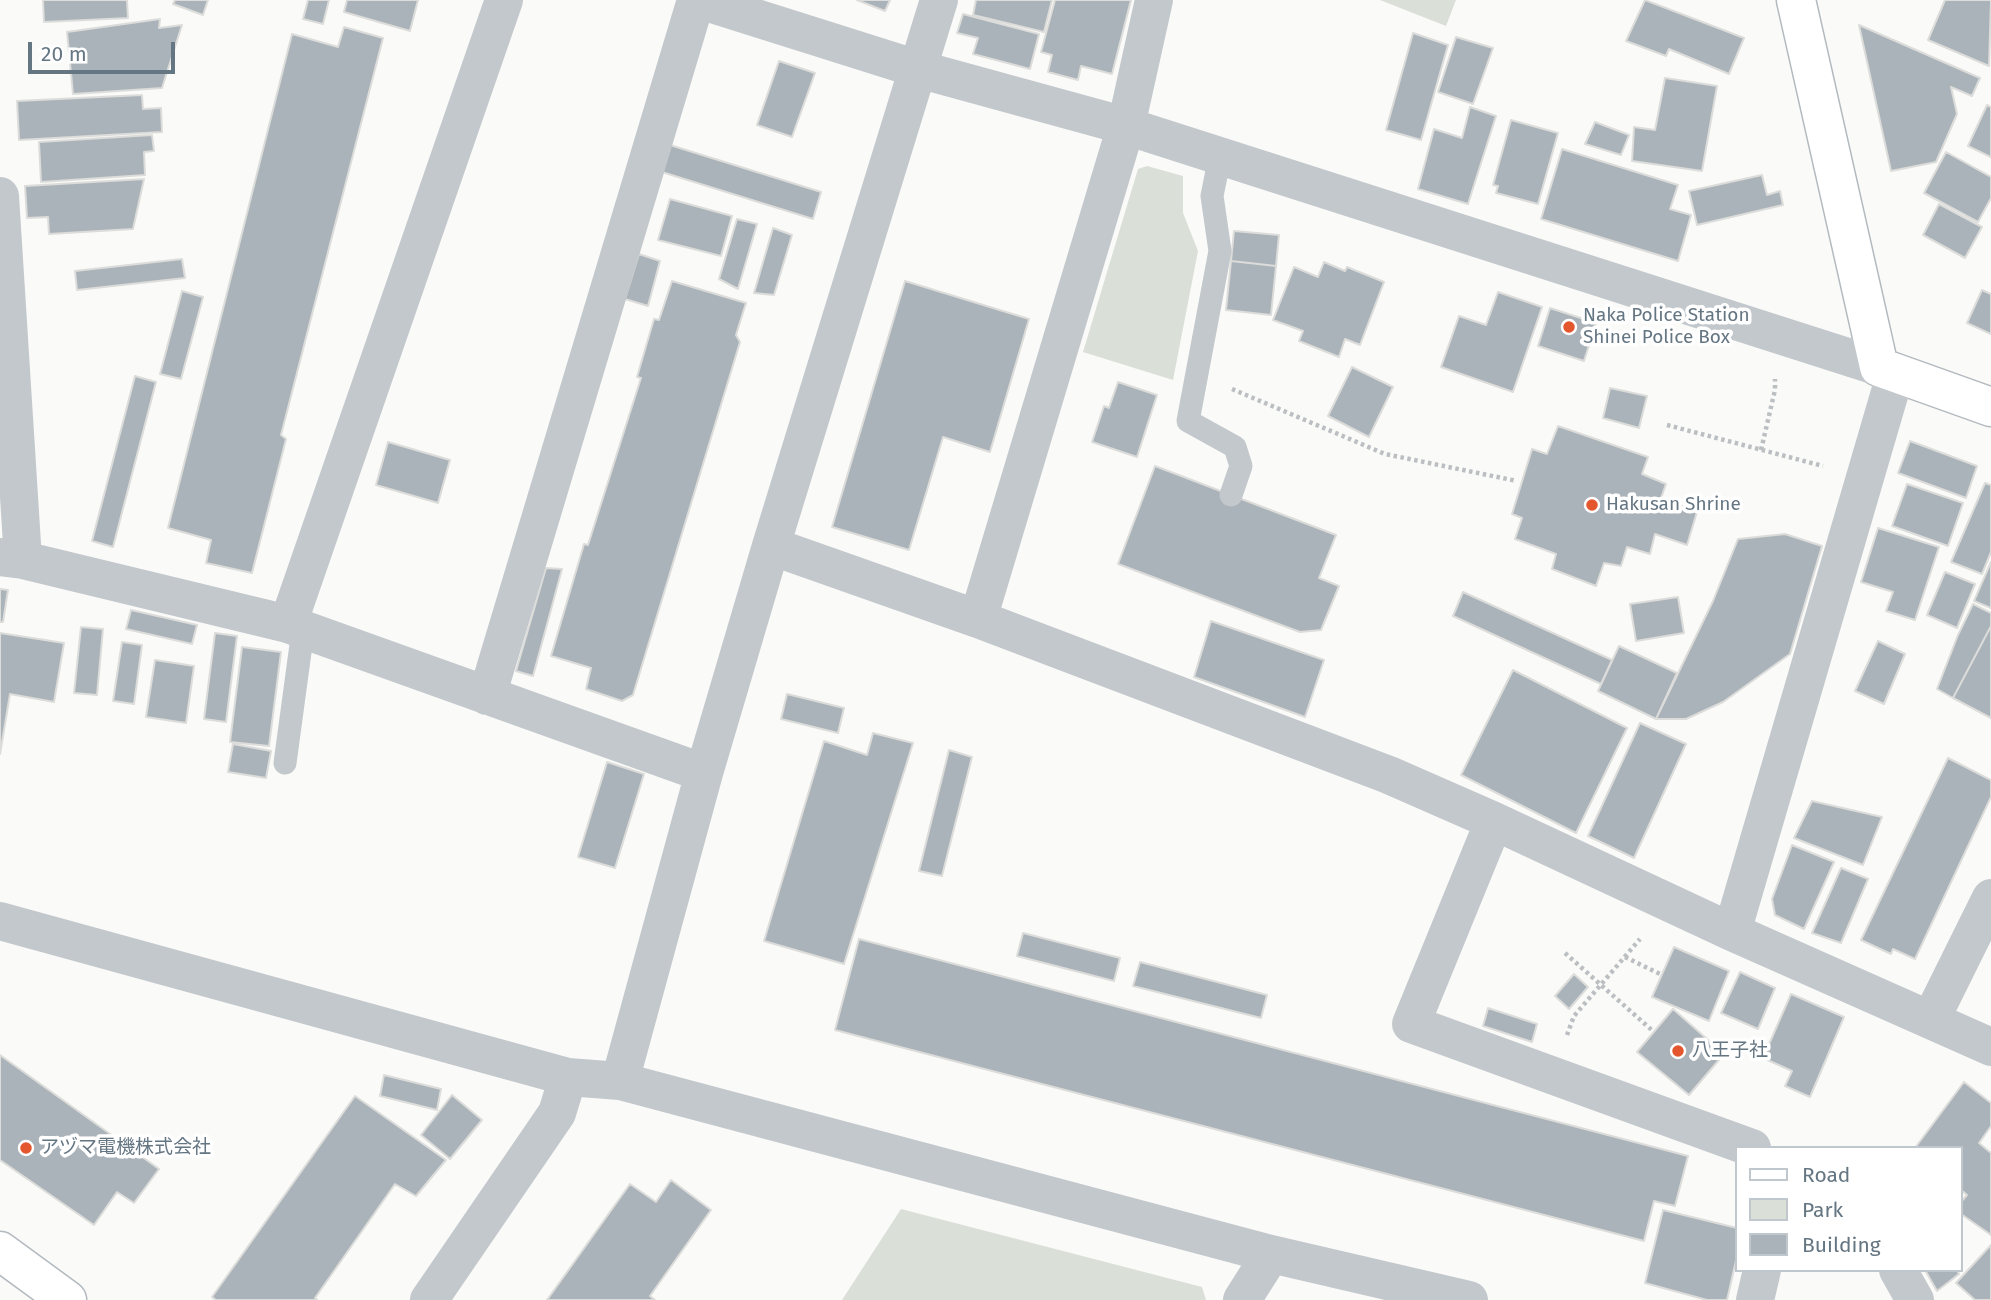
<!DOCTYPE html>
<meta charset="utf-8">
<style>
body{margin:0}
#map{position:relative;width:1991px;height:1300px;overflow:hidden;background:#fafaf8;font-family:"Fira Sans",sans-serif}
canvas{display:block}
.legend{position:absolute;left:1735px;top:1146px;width:228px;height:126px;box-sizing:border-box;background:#fff;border:2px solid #c1c8cd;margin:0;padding:9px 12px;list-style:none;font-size:21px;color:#657683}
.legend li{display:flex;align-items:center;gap:14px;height:35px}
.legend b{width:35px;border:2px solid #c1c8cd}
.scale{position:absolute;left:28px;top:42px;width:147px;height:32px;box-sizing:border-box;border:4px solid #657683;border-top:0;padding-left:9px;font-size:21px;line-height:24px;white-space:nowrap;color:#657683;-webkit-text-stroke:5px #fff;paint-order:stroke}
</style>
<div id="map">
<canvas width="1991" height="1300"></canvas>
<ul class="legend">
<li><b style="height:9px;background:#fff"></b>Road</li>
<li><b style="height:19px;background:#dadfd7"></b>Park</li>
<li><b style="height:19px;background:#aab3b9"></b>Building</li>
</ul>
<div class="scale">20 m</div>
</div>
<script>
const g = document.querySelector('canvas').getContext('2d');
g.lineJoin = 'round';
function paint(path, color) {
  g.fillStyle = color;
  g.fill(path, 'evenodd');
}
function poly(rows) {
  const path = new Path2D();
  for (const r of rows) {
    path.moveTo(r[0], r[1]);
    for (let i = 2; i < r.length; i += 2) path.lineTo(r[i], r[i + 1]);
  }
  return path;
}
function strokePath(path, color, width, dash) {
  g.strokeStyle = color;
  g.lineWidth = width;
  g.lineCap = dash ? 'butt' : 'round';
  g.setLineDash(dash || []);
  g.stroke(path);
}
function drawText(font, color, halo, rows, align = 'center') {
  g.font = font + ' "Fira Sans","Noto Sans JP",sans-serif';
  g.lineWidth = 7;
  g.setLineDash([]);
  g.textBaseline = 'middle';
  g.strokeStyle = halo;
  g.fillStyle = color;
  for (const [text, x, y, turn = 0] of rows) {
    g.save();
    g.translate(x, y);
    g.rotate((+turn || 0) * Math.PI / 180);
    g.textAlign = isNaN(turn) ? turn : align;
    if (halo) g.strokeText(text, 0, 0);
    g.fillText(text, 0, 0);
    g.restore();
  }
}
const green = poly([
 [1380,0,1456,0,1446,26],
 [1147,166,1183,176,1183,213,1198,251,1173,380,1083,352,1138,169],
 [901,1209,1202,1287,1206,1300,842,1300]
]);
const building = poly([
 [43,0,127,0,128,18,44,22,43,0],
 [175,0,208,0,203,15,173,4,175,0],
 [308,0,329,0,323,24,303,19,308,0],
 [347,0,418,0,410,31,344,12,347,0],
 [857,0,890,0,885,11,857,0],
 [976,0,1052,0,1044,32,973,15,976,0],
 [1055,0,1131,0,1112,74,1081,66,1078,80,1048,72,1052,55,1041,52,1055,0],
 [1645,0,1744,38,1729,74,1669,49,1666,56,1626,41,1645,0],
 [1945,0,1991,0,1989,66,1928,40,1945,0],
 [963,14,1039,34,1030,69,973,54,978,38,957,33,963,14],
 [160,19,159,28,182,25,162,88,73,94,67,32,160,19],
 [1859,25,1980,78,1972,96,1951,87,1957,114,1936,162,1891,171,1859,25],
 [344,27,383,38,281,435,286,439,252,573,206,563,211,540,168,528,292,34,338,47,344,27],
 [1413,33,1448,45,1421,140,1386,130,1413,33],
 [1456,37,1493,48,1473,104,1438,92,1456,37],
 [779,61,815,73,792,137,757,125,779,61],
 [1665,78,1717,86,1702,171,1632,161,1634,127,1655,130,1665,78],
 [142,95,143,109,161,108,162,132,19,140,17,101,142,95],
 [1987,105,1991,107,1991,157,1968,146,1987,105],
 [1470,107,1496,116,1468,204,1418,189,1434,129,1462,138,1470,107],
 [1511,120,1558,133,1538,204,1496,193,1498,186,1493,185,1511,120],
 [1595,122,1629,135,1621,155,1585,144,1595,122],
 [152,135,154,151,144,152,145,175,41,182,39,142,152,135],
 [670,145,821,192,813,219,662,172,670,145],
 [1562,149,1678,185,1670,209,1691,215,1678,261,1541,219,1562,149],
 [1946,152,1991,177,1991,198,1978,222,1924,193,1946,152],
 [1762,175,1767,195,1780,191,1783,205,1697,225,1689,191,1762,175],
 [144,179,133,229,49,234,48,217,27,218,25,186,144,179],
 [670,199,732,216,721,256,658,240,670,199],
 [1939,204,1982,227,1965,258,1923,235,1939,204],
 [737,219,757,224,738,289,719,279,737,219],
 [773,228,792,235,774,295,754,293,773,228],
 [1234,231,1279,235,1276,266,1231,261,1234,231],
 [639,254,660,261,648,306,625,299,639,254],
 [182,259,185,278,77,290,75,271,182,259],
 [1231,261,1276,266,1271,315,1226,310,1231,261],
 [1324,262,1345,271,1347,267,1384,282,1360,345,1345,339,1339,357,1299,341,1303,331,1273,320,1294,267,1318,277,1324,262],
 [672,281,746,303,736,335,740,342,633,695,622,701,586,689,591,668,551,656,584,544,588,545,641,378,637,377,654,319,659,320,672,281],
 [905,281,1029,319,990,452,943,437,909,550,832,527,905,281],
 [1982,290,1991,294,1991,334,1967,323,1982,290],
 [182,291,203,297,181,379,160,374,182,291],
 [1498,292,1542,307,1513,392,1441,367,1459,316,1486,325,1498,292],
 [1550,308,1596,323,1584,361,1538,346,1550,308],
 [1352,367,1393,387,1369,437,1328,416,1352,367],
 [135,376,156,382,113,547,92,541,135,376],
 [1118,382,1157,395,1137,457,1092,442,1104,406,1109,408,1118,382],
 [1610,388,1647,396,1639,428,1603,418,1610,388],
 [1558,426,1648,457,1642,474,1666,484,1661,498,1697,512,1687,545,1655,534,1650,554,1627,547,1621,566,1604,563,1596,586,1552,569,1556,554,1515,539,1522,518,1512,514,1532,449,1547,454,1558,426],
 [1910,441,1977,466,1966,498,1898,473,1910,441],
 [388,442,450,460,438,503,376,485,388,442],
 [1155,466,1336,535,1319,578,1339,586,1321,630,1300,632,1118,564,1155,466],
 [1985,483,1991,485,1991,552,1982,574,1951,562,1985,483],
 [1907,484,1963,503,1948,546,1892,526,1907,484],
 [1878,528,1939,547,1915,620,1886,611,1893,592,1861,582,1878,528],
 [1785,534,1822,546,1790,654,1723,702,1686,719,1656,719,1713,601,1738,539,1785,534],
 [1991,562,1991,608,1974,601,1991,562],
 [546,568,562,569,533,676,516,671,546,568],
 [1945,572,1975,584,1957,628,1927,615,1945,572],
 [0,589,8,590,3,622,0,622,0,589],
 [1463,592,1612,660,1601,684,1453,616,1463,592],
 [1678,597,1684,633,1636,641,1630,604,1678,597],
 [1973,604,1991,613,1991,626,1953,698,1937,689,1958,635,1973,604],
 [131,610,197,625,192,644,126,629,131,610],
 [1211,621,1324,660,1305,717,1194,677,1211,621],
 [1991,626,1991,718,1953,698,1991,626],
 [81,627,103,629,97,695,74,693,81,627],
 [0,633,64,643,54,702,10,694,0,754,0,633],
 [215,633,237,636,226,722,204,719,215,633],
 [1878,641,1905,654,1884,704,1855,691,1878,641],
 [122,642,142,645,134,704,113,701,122,642],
 [1619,646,1677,673,1656,719,1598,691,1619,646],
 [242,647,281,652,269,746,230,742,242,647],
 [155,660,194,666,186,723,146,717,155,660],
 [1513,670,1627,728,1576,833,1461,775,1513,670],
 [787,694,844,708,838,733,781,719,787,694],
 [1640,723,1686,744,1634,858,1588,836,1640,723],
 [873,733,913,743,844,964,764,941,824,741,867,755,873,733],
 [233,744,271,751,266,778,228,772,233,744],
 [949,750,972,757,942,876,919,871,949,750],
 [1948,758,1991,780,1991,797,1915,959,1893,949,1891,954,1861,940,1948,758],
 [607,762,644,774,615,868,578,857,607,762],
 [1812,801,1882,817,1863,865,1794,838,1812,801],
 [1792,845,1834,862,1804,929,1775,915,1772,899,1792,845],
 [1841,868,1868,879,1841,943,1812,933,1841,868],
 [1023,933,1120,958,1114,981,1017,956,1023,933],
 [859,939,1688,1156,1675,1206,1654,1201,1644,1241,835,1030,859,939],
 [1674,947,1729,971,1709,1021,1652,997,1674,947],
 [1140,962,1267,995,1261,1018,1133,986,1140,962],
 [1740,972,1775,988,1758,1029,1721,1013,1740,972],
 [1574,974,1588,987,1569,1009,1555,996,1574,974],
 [1791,994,1844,1017,1810,1097,1785,1086,1792,1071,1763,1058,1791,994],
 [1488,1008,1537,1024,1532,1042,1483,1026,1488,1008],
 [1673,1009,1724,1054,1689,1095,1637,1052,1673,1009],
 [0,1055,159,1169,134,1203,117,1192,94,1225,0,1160,0,1055],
 [384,1075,441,1089,437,1110,380,1096,384,1075],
 [1964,1082,1991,1103,1991,1126,1979,1143,1991,1153,1991,1235,1961,1214,1961,1202,1967,1195,1961,1190,1961,1148,1915,1148,1964,1082],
 [452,1095,482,1120,450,1159,421,1135,452,1095],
 [355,1096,446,1160,416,1196,395,1184,315,1298,317,1300,216,1300,212,1297,355,1096],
 [671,1180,711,1210,650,1296,655,1300,547,1300,630,1184,656,1202,671,1180],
 [1663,1210,1737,1228,1737,1256,1727,1300,1707,1300,1645,1283,1663,1210],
 [1991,1245,1991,1300,1975,1300,1956,1283,1991,1245],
 [1925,1270,1957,1270,1959,1274,1937,1291,1925,1270]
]);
const path = poly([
 [1232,389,1385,454,1517,481],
 [1667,425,1823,466],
 [1761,450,1775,390,1775,379],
 [1565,953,1654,1032],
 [1625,957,1662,975],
 [1567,1035,1574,1016,1640,939]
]);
const lane = poly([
 [1220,156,1212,196,1220,251,1188,421,1235,447,1241,466,1231,495],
 [285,763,303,630]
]);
const street = poly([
 [699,0,918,69,1126,126,1879,367],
 [0,196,23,560],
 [771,546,978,619,1389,775,1494,821,1732,932,1991,1047],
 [0,557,23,560,288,624,704,773],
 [978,619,1126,126,1154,0],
 [288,624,504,0],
 [487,696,696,0],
 [1494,821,1411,1024,1752,1148],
 [0,921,568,1077,620,1081,1271,1254,1469,1300],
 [1732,932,1895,375],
 [1931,1019,1991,898],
 [620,1081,704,773,771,546,939,0],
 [1898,1270,1915,1300],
 [429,1300,557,1113,568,1077],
 [1242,1300,1271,1254],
 [1755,1300,1762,1270]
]);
const secondary = poly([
 [1796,0,1879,367,1991,407],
 [0,1251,67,1300]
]);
const markers = [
 [1569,327,7,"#e4572e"],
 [1592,505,7,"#e4572e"],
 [1678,1051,7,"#e4572e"],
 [26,1148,7,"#e4572e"]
];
const poiNames = [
 ["Naka Police Station",1583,316],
 ["Shinei Police Box",1583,338],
 ["Hakusan Shrine",1606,505],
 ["八王子社",1692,1051],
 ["アヅマ電機株式会社",40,1148]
];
paint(green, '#dadfd7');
paint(building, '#aab3b9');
strokePath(building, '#dcdcda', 2);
strokePath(secondary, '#b3babf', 41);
strokePath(path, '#bbbfc2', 4.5, [3.5, 3.5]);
strokePath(lane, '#c3c8cc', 23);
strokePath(street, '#c3c8cc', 38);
strokePath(secondary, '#fff', 38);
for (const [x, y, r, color] of markers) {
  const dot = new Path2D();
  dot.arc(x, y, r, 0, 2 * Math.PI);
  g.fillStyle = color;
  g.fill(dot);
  strokePath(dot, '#fff', 2.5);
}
drawText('19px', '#657683', '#fff', poiNames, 'left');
</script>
